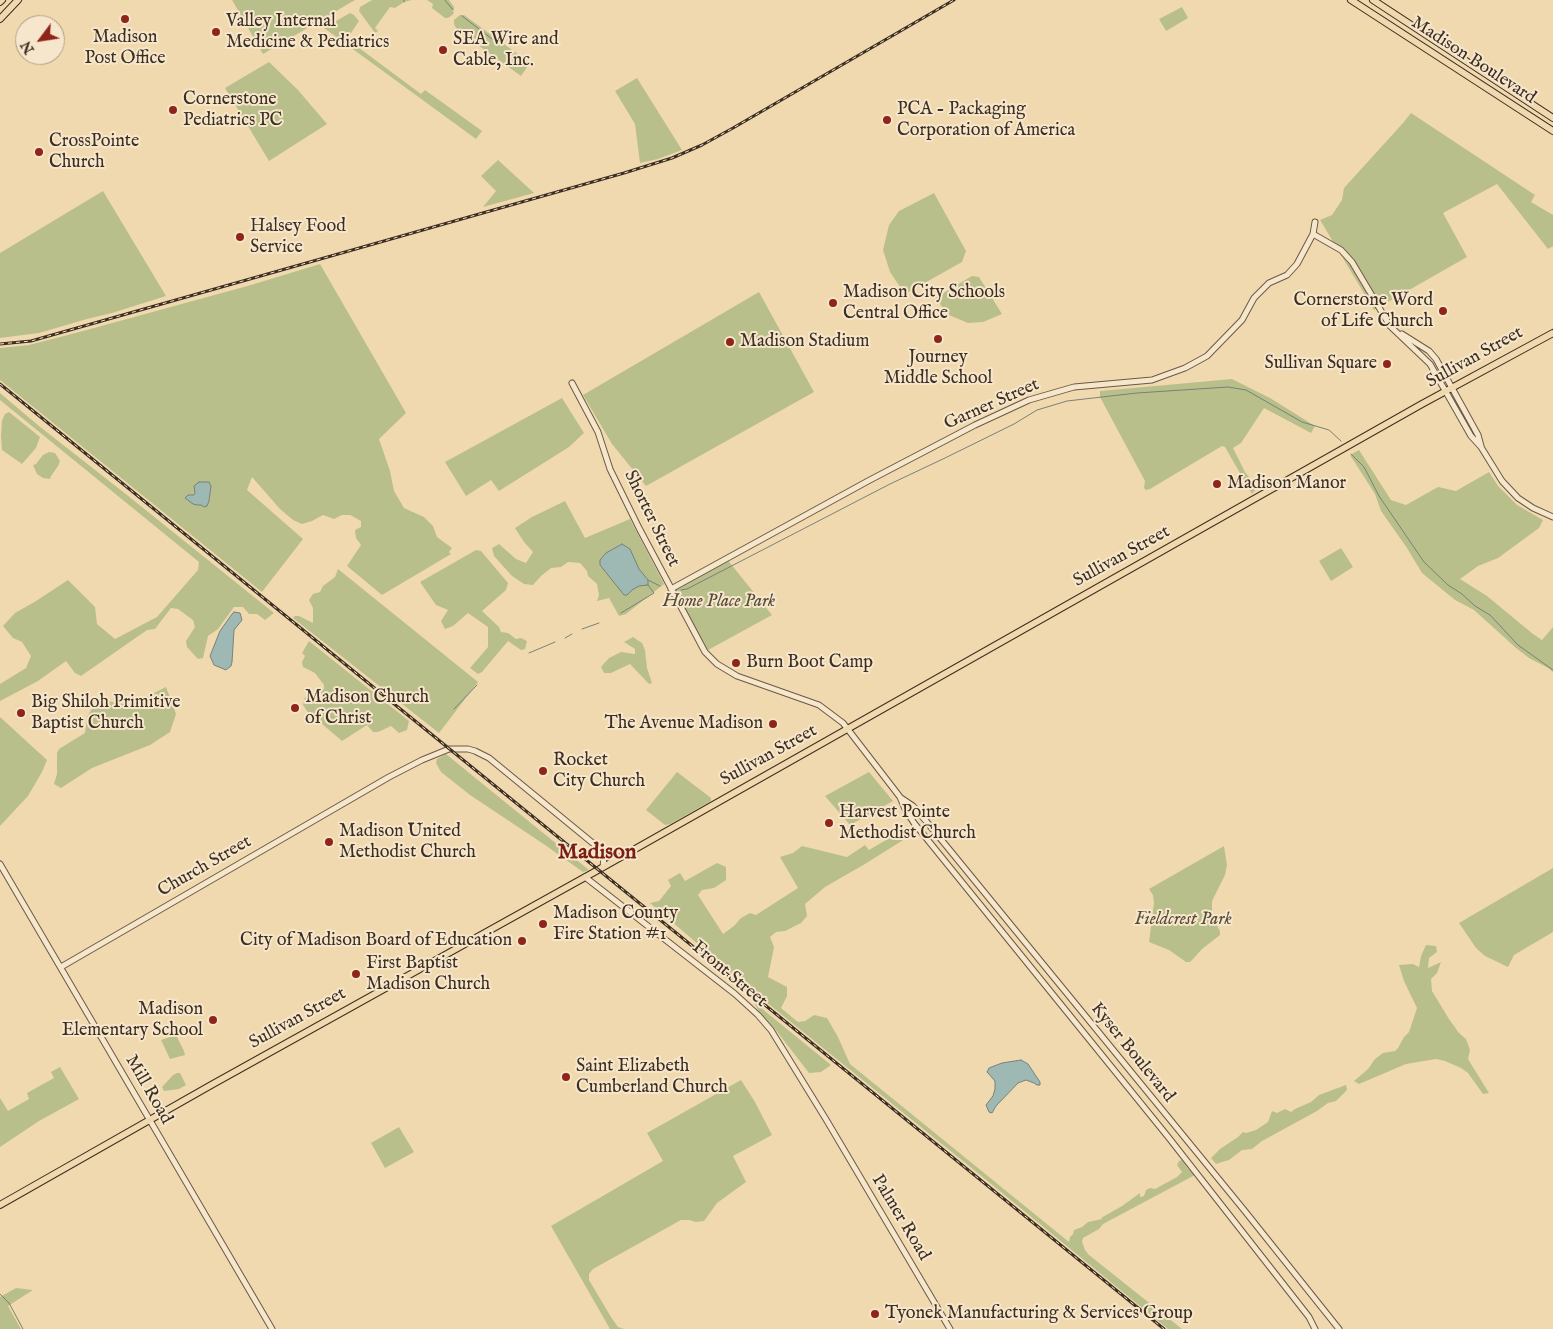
<!DOCTYPE html>
<style>
body{margin:0}
#map{position:relative;width:1553px;height:1329px;overflow:hidden;background:#f1d9af;font-family:"IM FELL English",serif}
canvas{display:block}
.north{position:absolute;left:15px;top:15px;width:50px;height:50px;box-sizing:border-box;background:#f6e6cb;border:1px solid #ac9c87;border-radius:50%;rotate:239deg;font-size:14px;font-weight:700;line-height:20px;text-align:center;color:#3d2e22}
.north::after{content:'';display:block;margin:auto;width:18px;height:22px;background:#8f2418;clip-path:polygon(50% 0,100% 100%,50% 72%,0 100%)}
</style>
<div id="map">
<canvas width="1553" height="1329"></canvas>
<div class="north">N</div>
</div>
<script>
const g = document.querySelector('canvas').getContext('2d');
g.lineJoin = 'round';
function paint(path, color) {
  g.fillStyle = color;
  g.fill(path, 'evenodd');
}
function poly(rows) {
  const path = new Path2D();
  for (const r of rows) {
    path.moveTo(r[0], r[1]);
    for (let i = 2; i < r.length; i += 2) path.lineTo(r[i], r[i + 1]);
  }
  return path;
}
function strokePath(path, color, width, dash) {
  g.strokeStyle = color;
  g.lineWidth = width;
  g.lineCap = dash ? 'butt' : 'round';
  g.setLineDash(dash || []);
  g.stroke(path);
}
function drawText(font, color, halo, rows, align = 'center') {
  g.font = font + ' "IM FELL English",serif';
  g.lineWidth = 4;
  g.setLineDash([]);
  g.textBaseline = 'middle';
  g.strokeStyle = halo;
  g.fillStyle = color;
  for (const [text, x, y, turn = 0] of rows) {
    g.save();
    g.translate(x, y);
    g.rotate((+turn || 0) * Math.PI / 180);
    g.textAlign = isNaN(turn) ? turn : align;
    if (halo) g.strokeText(text, 0, 0);
    g.fillText(text, 0, 0);
    g.restore();
  }
}
const green = poly([
 [232,0,355,0,263,54],
 [372,0,412,0,404,2,395,8,390,7,375,28,378,31,375,33,359,11,360,7],
 [427,0,449,0,454,7,454,11,453,9,452,10,454,13,451,16,448,18,445,18,432,8,433,4],
 [1182,7,1188,18,1166,31,1159,19],
 [350,13,354,15,359,21,347,39,421,94,425,90,482,131,476,139,324,28],
 [460,15,464,15,530,63,521,76,457,30,454,24,454,20],
 [269,62,298,90,327,124,269,161,225,88],
 [637,78,682,150,658,159,640,163,635,124,615,91],
 [1411,113,1535,195,1531,202,1553,215,1553,246,1548,249,1497,184,1443,213,1467,257,1374,310,1320,220,1332,215,1342,200,1344,188,1403,123],
 [498,160,534,193,483,207,496,191,481,176],
 [103,191,166,296,112,313,87,319,39,333,0,338,0,253],
 [934,193,966,251,962,262,905,294,890,272,883,250,889,225,899,211],
 [320,264,406,413,379,439,390,471,394,491,404,508,424,517,433,526,437,537,452,548,449,552,451,554,382,595,347,566,361,545,356,538,355,530,361,527,361,521,350,515,342,515,334,519,323,515,312,521,302,524,293,520,280,509,252,477,247,490,303,539,262,592,0,380,0,348,29,345,83,331,251,285],
 [203,482,207,482,211,486,209,501,204,507,201,505,197,505,186,497,194,496,195,491],
 [972,276,979,277,1002,314,983,322,968,323,949,315,935,298],
 [759,292,814,392,646,486,612,444,583,395],
 [1232,379,1270,398,1315,426,1311,433,1264,408,1241,443,1233,448,1245,472,1254,483,1256,489,1252,494,1225,447,1222,446,1150,489,1146,490,1144,488,1145,481,1100,397,1100,391],
 [0,393,39,426,127,495,274,613,265,620,257,614,249,614,243,607,234,607,218,629,208,636,203,658,198,659,187,647,186,641,195,627,193,620,178,609,171,608,155,629,147,630,81,676,75,673,66,661,38,681,0,701,0,684,26,668,31,656,22,642,13,638,3,626,15,613,36,601,68,580,95,607,97,624,115,639,157,617,198,570,199,562,0,400],
 [562,398,584,433,569,447,499,491,491,480,466,496,445,462],
 [9,412,40,437,36,448,22,464,2,450,1,436,2,421,5,414],
 [1359,450,1391,500,1406,505,1438,487,1456,491,1489,472,1498,486,1517,505,1543,520,1539,528,1498,558,1478,566,1460,579,1487,596,1533,634,1542,640,1553,627,1553,672,1548,668,1529,658,1516,648,1474,610,1455,600,1422,573,1407,548,1381,511,1375,494,1350,455],
 [49,452,55,453,60,461,58,466,51,476,50,479,43,478,37,474,33,465,36,464,43,455],
 [565,501,585,538,630,519,664,584,626,614,619,616,609,598,597,601,599,595,597,584,588,576,587,571,580,563,568,562,561,567,551,568,541,576,533,585,524,584,512,576,494,556,492,548,499,544,516,559,526,563,533,552,524,542,515,528,532,517],
 [1341,548,1353,567,1331,581,1319,561],
 [476,550,481,551,508,583,506,590,482,611,499,627,501,632,508,633,516,639,521,638,527,641,525,649,521,650,508,641,482,672,478,674,470,668,488,647,488,627,468,613,453,626,445,629,441,621,448,610,436,605,420,582],
 [726,558,772,615,708,650,674,591,673,588],
 [338,569,478,682,439,733,293,618,295,616,299,616,313,623,313,608,309,600,313,594,320,592,323,586,335,577],
 [633,637,642,643,645,650,647,668,652,683,649,684,630,664,611,673,604,673,601,667,609,658,621,652,635,654,635,649,624,642],
 [309,641,409,721,407,730,399,733,391,726,378,732,373,732,367,725,342,741,307,711,303,705,305,697,324,689,324,685,315,673,303,667,302,662,305,656,302,653],
 [166,687,176,714,170,732,150,745,92,768,61,788,54,784,57,774,57,753,59,749,85,733,87,717,94,705,102,700,134,706,144,698],
 [0,717,47,760,42,772,28,796,0,826],
 [446,754,484,785,589,870,583,872,545,845,470,795,441,772,436,763,437,759],
 [677,772,711,798,711,801,670,824,665,825,646,810],
 [869,772,893,801,850,825,825,796],
 [903,830,908,837,865,864,825,887,805,904,807,916,801,923,785,931,776,932,770,937,774,947,768,977,787,987,787,996,781,1008,798,1022,805,1021,814,1015,827,1018,838,1037,850,1064,1069,1242,1070,1237,1073,1234,1074,1230,1082,1227,1088,1222,1102,1219,1101,1218,1122,1206,1140,1193,1140,1197,1144,1196,1146,1190,1150,1188,1155,1189,1177,1177,1182,1172,1177,1165,1179,1161,1182,1160,1188,1169,1192,1171,1195,1175,1103,1224,1099,1229,1083,1238,1082,1242,1085,1250,1089,1255,1182,1329,1168,1329,979,1174,755,993,650,903,659,901,671,886,668,880,680,873,685,881,717,863,726,867,726,880,714,888,702,890,698,895,723,934,734,926,741,918,750,913,756,915,798,888,780,857,793,853,802,846,847,857,865,845,869,850],
 [1224,846,1227,865,1225,875,1212,901,1212,917,1220,931,1220,935,1202,949,1193,959,1190,962,1186,962,1169,950,1149,942,1154,903,1153,895,1149,889],
 [1553,868,1553,932,1514,955,1508,967,1485,956,1476,948,1459,923],
 [1426,945,1436,946,1437,952,1429,958,1428,968,1441,962,1437,973,1431,979,1432,991,1449,1019,1459,1033,1466,1039,1470,1050,1468,1059,1489,1093,1483,1094,1468,1073,1461,1068,1445,1061,1436,1059,1406,1064,1359,1084,1354,1081,1368,1069,1375,1059,1383,1053,1395,1051,1398,1048,1404,1037,1409,1032,1417,1008,1404,981,1399,965,1413,964,1419,967,1421,956],
 [754,1002,766,1012,831,1065,821,1072,809,1073,775,1029,759,1012],
 [176,1035,184,1051,185,1055,170,1059,161,1040],
 [60,1067,79,1099,39,1121,0,1147,0,1098,8,1111,29,1099,27,1093,54,1078,51,1072],
 [177,1073,180,1073,186,1085,179,1089,164,1091,162,1087,173,1075],
 [741,1080,755,1102,772,1135,733,1156,746,1182,717,1203,704,1221,696,1222,689,1220,681,1220,593,1269,589,1274,589,1280,611,1317,618,1327,624,1329,610,1329,551,1226,663,1161,647,1133],
 [1346,1085,1347,1090,1336,1101,1328,1103,1317,1111,1262,1141,1252,1149,1242,1150,1229,1160,1222,1162,1216,1164,1211,1158,1220,1149,1238,1137,1243,1132,1246,1133,1256,1130,1268,1122,1272,1111,1277,1113,1285,1109,1291,1112,1295,1109,1311,1102,1319,1095],
 [399,1127,414,1152,385,1168,371,1143],
 [16,1288,33,1290,8,1306,21,1329,0,1329,0,1297]
]);
const water = poly([
 [199,482,209,482,211,486,209,501,207,506,204,507,201,505,197,505,193,504,185,498,188,495,194,495,195,493,194,486,199,482],
 [622,544,630,549,639,569,648,580,648,585,639,586,632,590,627,595,624,595,600,565,600,560,606,553,622,544],
 [234,612,240,613,242,620,234,630,232,662,231,666,226,670,214,665,210,656,220,631,232,614,234,612],
 [1021,1060,1028,1064,1040,1082,1040,1085,1037,1085,1034,1083,1026,1080,1018,1083,996,1106,992,1113,989,1112,986,1105,993,1096,995,1089,995,1081,987,1072,989,1068,1002,1063,1021,1060]
]);
const stream = poly([
 [404,0,404,2],
 [445,0,453,10],
 [462,16,496,42],
 [1351,454,1364,467,1379,496,1424,562,1448,585,1462,594,1475,606,1490,615,1518,645,1553,670],
 [648,580,660,586],
 [681,590,687,589,890,484,945,458,1014,424,1037,410,1067,401,1137,393,1228,387,1246,390,1302,422,1329,430,1341,441],
 [621,613,654,593,648,585],
 [582,629,599,623],
 [565,638,572,634],
 [529,653,555,642],
 [454,709,477,685],
 [0,1294,9,1303,23,1329]
]);
const minor = poly([
 [1313,234,1341,250,1352,262,1390,326,1430,364,1471,436,1481,447,1502,481,1518,498,1533,508,1553,517],
 [1402,334,1429,351,1436,359,1478,435,1481,446],
 [572,383,598,432,610,469,639,528,705,652,717,664,737,676,819,705,843,723,900,797,905,809,914,823,1169,1138,1309,1317,1315,1329],
 [671,589,868,481,975,425,1029,400,1074,387,1152,380,1185,368,1207,356,1242,320,1254,298,1269,283,1287,275,1297,264,1313,234,1315,222],
 [901,798,913,806,926,821,1244,1210,1339,1329],
 [602,851,604,857,603,867],
 [0,864,272,1329],
 [585,877,735,994,758,1015,771,1030,827,1121,950,1329],
 [61,967,389,777,422,760,449,749,468,749,475,751,489,758,600,849,610,856,617,858]
]);
const major = poly([
 [1351,0,1553,131],
 [1373,0,1553,118],
 [0,2,2,0],
 [0,19,18,0],
 [0,1205,213,1084,598,870,1422,404,1553,333]
]);
const rail = poly([
 [0,344,31,341,624,173,672,158,702,145,733,128,954,0],
 [0,384,1164,1329]
]);
const markers = [
 [125,19,5,"#8f2418"],
 [216,32,5,"#8f2418"],
 [443,50,5,"#8f2418"],
 [173,110,5,"#8f2418"],
 [887,120,5,"#8f2418"],
 [39,152,5,"#8f2418"],
 [240,237,5,"#8f2418"],
 [833,303,5,"#8f2418"],
 [1443,311,5,"#8f2418"],
 [938,339,5,"#8f2418"],
 [730,342,5,"#8f2418"],
 [1387,364,5,"#8f2418"],
 [1217,484,5,"#8f2418"],
 [736,663,5,"#8f2418"],
 [295,708,5,"#8f2418"],
 [21,713,5,"#8f2418"],
 [773,724,5,"#8f2418"],
 [543,771,5,"#8f2418"],
 [829,823,5,"#8f2418"],
 [329,842,5,"#8f2418"],
 [543,924,5,"#8f2418"],
 [522,941,5,"#8f2418"],
 [356,974,5,"#8f2418"],
 [213,1020,5,"#8f2418"],
 [566,1077,5,"#8f2418"],
 [875,1314,5,"#8f2418"]
];
const poiNames = [
 ["Valley Internal",226,22],
 ["Medicine & Pediatrics",226,43],
 ["Madison",125,38,"center"],
 ["Post Office",125,59,"center"],
 ["SEA Wire and",453,40],
 ["Cable, Inc.",453,61],
 ["Cornerstone",183,100],
 ["Pediatrics PC",183,121],
 ["PCA - Packaging",897,110],
 ["Corporation of America",897,131],
 ["CrossPointe",49,142],
 ["Church",49,163],
 ["Halsey Food",250,227],
 ["Service",250,248],
 ["Madison City Schools",843,293],
 ["Central Office",843,314],
 ["Cornerstone Word",1433,301,"right"],
 ["of Life Church",1433,322,"right"],
 ["Madison Stadium",740,342],
 ["Journey",938,358,"center"],
 ["Middle School",938,379,"center"],
 ["Sullivan Square",1377,364,"right"],
 ["Madison Manor",1227,484],
 ["Burn Boot Camp",746,663],
 ["Madison Church",305,698],
 ["of Christ",305,719],
 ["Big Shiloh Primitive",31,703],
 ["Baptist Church",31,724],
 ["The Avenue Madison",763,724,"right"],
 ["Rocket",553,761],
 ["City Church",553,782],
 ["Harvest Pointe",839,813],
 ["Methodist Church",839,834],
 ["Madison United",339,832],
 ["Methodist Church",339,853],
 ["Madison County",553,914],
 ["Fire Station #1",553,935],
 ["City of Madison Board of Education",512,941,"right"],
 ["First Baptist",366,964],
 ["Madison Church",366,985],
 ["Madison",203,1010,"right"],
 ["Elementary School",203,1031,"right"],
 ["Saint Elizabeth",576,1067],
 ["Cumberland Church",576,1088],
 ["Tyonek Manufacturing & Services Group",885,1314]
];
const streetNames = [
 ["Madison Boulevard",1473,61,33],
 ["Sullivan Street",1475,358,-29],
 ["Garner Street",992,405,-24],
 ["Shorter Street",651,519,64],
 ["Sullivan Street",1122,557,-29],
 ["Sullivan Street",769,756,-29],
 ["Church Street",205,867,-30],
 ["Front Street",729,975,40],
 ["Sullivan Street",298,1019,-29],
 ["Kyser Boulevard",1132,1053,51],
 ["Mill Road",148,1090,60],
 ["Palmer Road",900,1218,59]
];
const parkNames = [
 ["Home Place Park",719,602],
 ["Fieldcrest Park",1183,920]
];
const districtNames = [
 ["Madison",597,853]
];
paint(green, '#b9bf8b');
paint(water, '#9eb8b4');
strokePath(water, '#77817a', 1);
strokePath(stream, '#77817a', 1);
strokePath(minor, '#6a5945', 7);
strokePath(major, '#3d2e22', 8);
strokePath(minor, '#f6e6cb', 5);
strokePath(major, '#f1d9af', 6);
strokePath(rail, '#3d2e22', 3);
strokePath(rail, '#f6e6cb', 1, [4]);
for (const [x, y, r, color] of markers) {
  const dot = new Path2D();
  dot.arc(x, y, r, 0, 2 * Math.PI);
  g.fillStyle = color;
  g.fill(dot);
  strokePath(dot, '#f6e6cb', 2);
}
drawText('18px', '#3d2e22', '#f6e6cb', poiNames, 'left');
drawText('18px', '#3d2e22', '#f6e6cb', streetNames);
drawText('italic 18px', '#564b37', '#f6e6cb', parkNames);
drawText('bold 22px', '#7a1f14', '#f6e6cb', districtNames);
</script>
